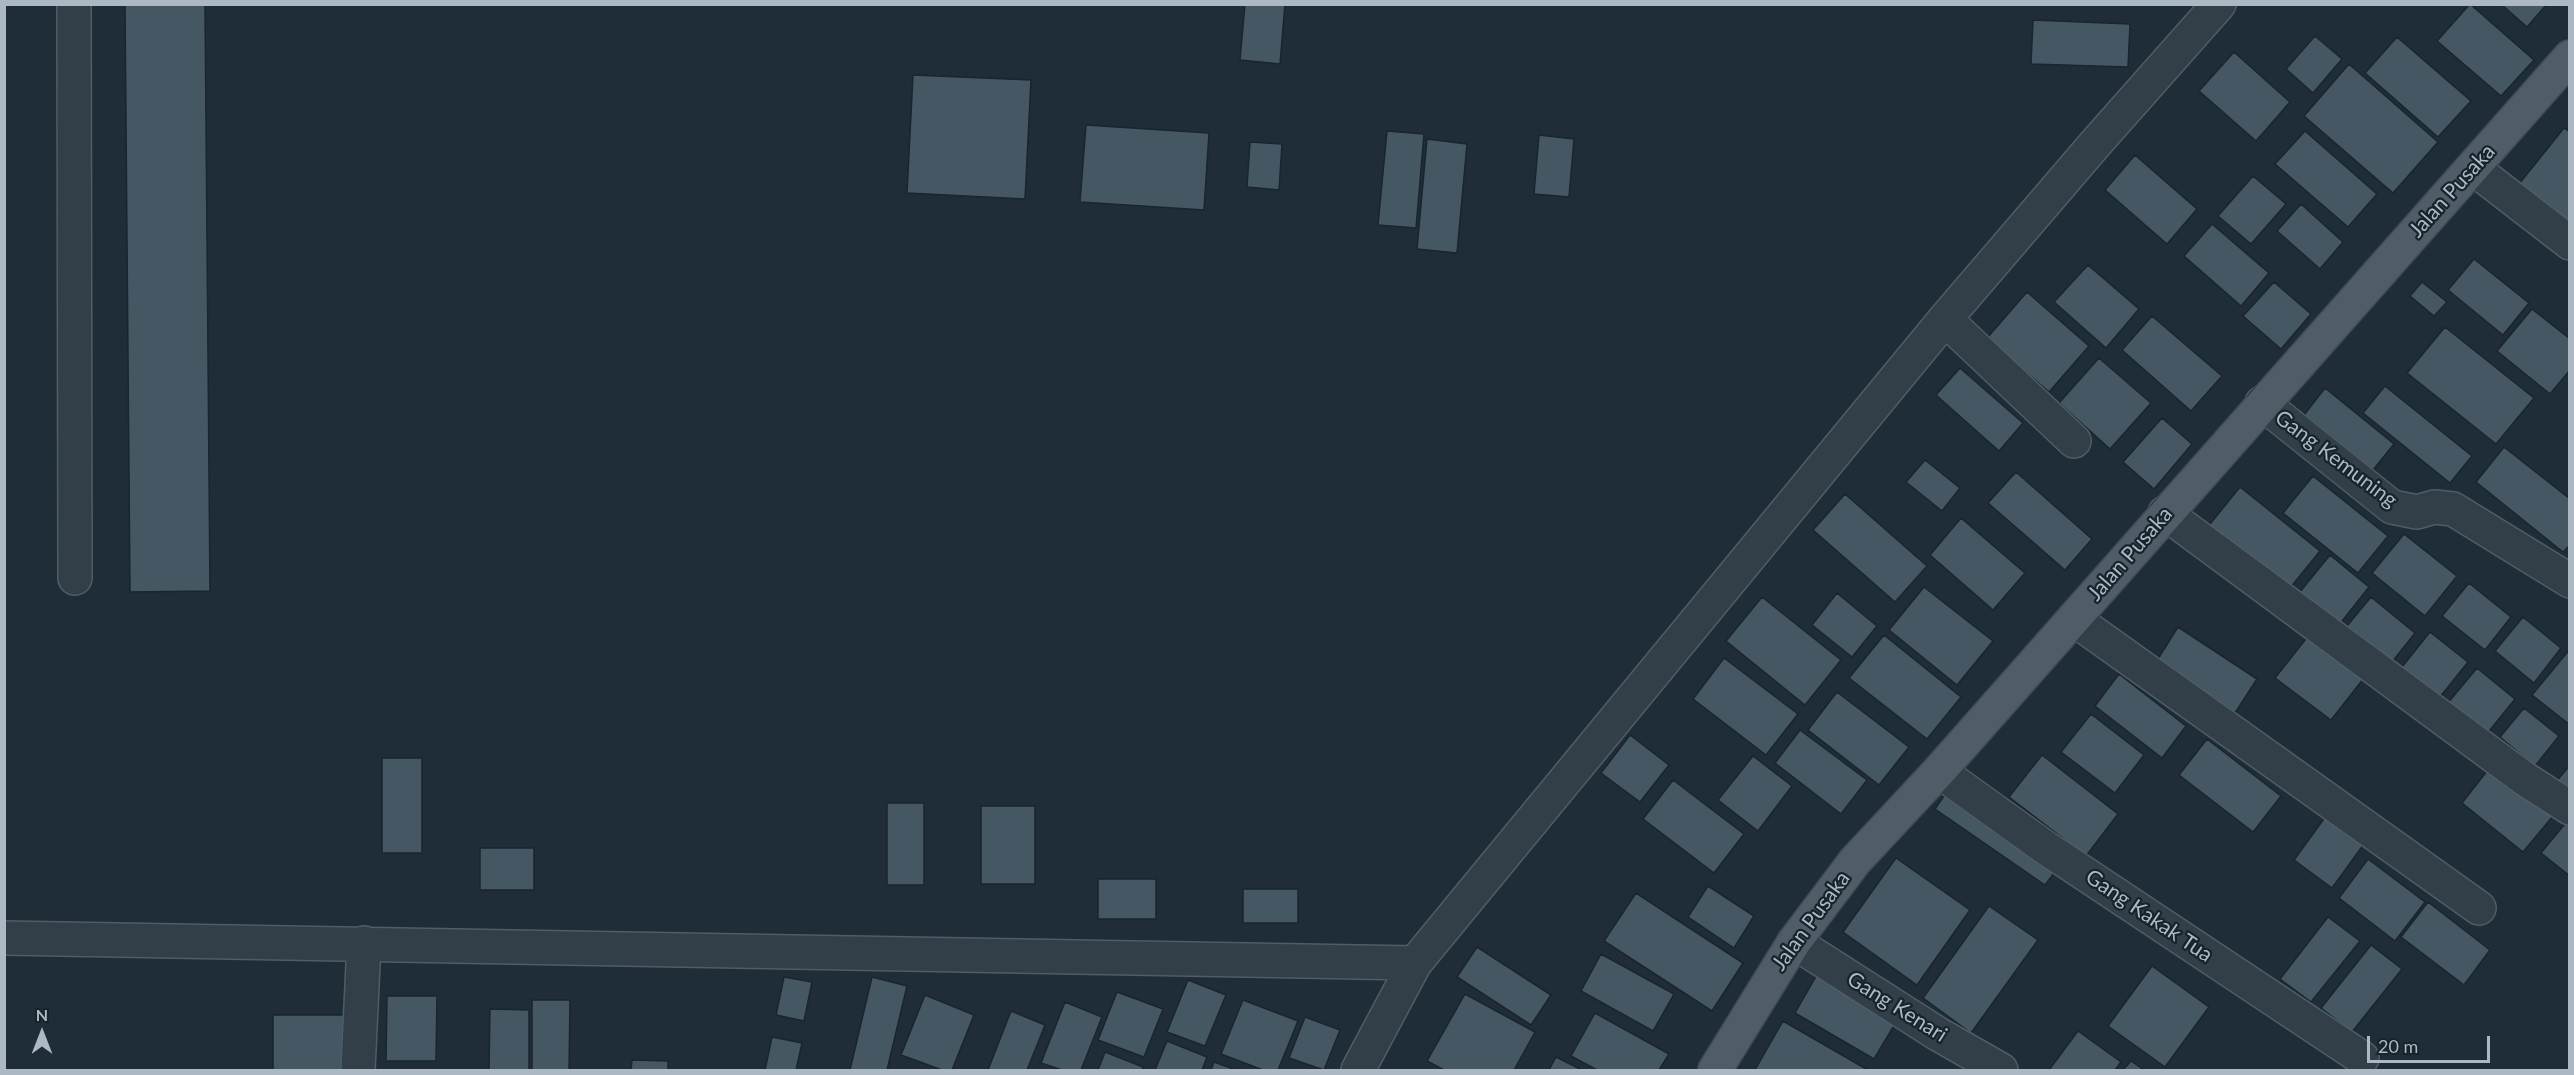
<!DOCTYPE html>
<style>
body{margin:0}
#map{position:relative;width:2574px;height:1075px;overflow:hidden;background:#1f2d38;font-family:Lato,sans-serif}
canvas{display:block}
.frame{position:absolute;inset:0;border:6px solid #acb9c5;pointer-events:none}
.north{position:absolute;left:12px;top:1003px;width:60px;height:60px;-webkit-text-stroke:4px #18232c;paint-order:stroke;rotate:0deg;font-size:16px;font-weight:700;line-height:24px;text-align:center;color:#acb9c5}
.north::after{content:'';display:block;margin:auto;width:21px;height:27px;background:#acb9c5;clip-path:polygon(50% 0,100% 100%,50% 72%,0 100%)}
.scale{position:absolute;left:2367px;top:1036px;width:123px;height:27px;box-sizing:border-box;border:3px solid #acb9c5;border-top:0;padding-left:8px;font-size:18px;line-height:21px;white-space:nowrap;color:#acb9c5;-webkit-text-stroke:4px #18232c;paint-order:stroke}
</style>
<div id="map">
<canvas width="2574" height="1075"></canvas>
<div class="frame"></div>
<div class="north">N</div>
<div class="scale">20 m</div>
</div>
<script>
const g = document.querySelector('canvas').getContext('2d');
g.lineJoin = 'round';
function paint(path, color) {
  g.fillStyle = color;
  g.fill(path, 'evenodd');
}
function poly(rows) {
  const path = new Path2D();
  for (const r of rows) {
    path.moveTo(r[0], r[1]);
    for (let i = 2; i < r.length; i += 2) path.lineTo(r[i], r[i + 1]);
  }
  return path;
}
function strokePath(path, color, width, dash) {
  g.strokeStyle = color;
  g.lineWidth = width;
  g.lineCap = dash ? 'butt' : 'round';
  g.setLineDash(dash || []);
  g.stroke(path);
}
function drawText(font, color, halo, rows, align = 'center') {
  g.font = font + ' Lato,sans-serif';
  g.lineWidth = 4.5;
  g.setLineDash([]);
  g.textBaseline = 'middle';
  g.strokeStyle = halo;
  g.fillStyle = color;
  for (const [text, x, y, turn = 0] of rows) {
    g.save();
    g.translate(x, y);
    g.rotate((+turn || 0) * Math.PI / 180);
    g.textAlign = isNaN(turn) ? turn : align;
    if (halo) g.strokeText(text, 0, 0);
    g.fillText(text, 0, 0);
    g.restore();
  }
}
const building = poly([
 [125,4,205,4,210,591,130,592,125,4],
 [1245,4,1285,4,1280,64,1240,60,1245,4],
 [2470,4,2534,60,2501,96,2437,41,2470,4],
 [2501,4,2547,4,2527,27,2501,4],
 [2033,20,2130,24,2128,67,2031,64,2033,20],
 [2315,36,2342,59,2313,93,2286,69,2315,36],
 [2397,37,2471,101,2438,137,2365,73,2397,37],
 [2234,52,2290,102,2256,141,2199,91,2234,52],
 [2349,64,2438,142,2393,193,2304,116,2349,64],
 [913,75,1031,80,1025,199,907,193,913,75],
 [1086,125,1209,133,1204,210,1080,202,1086,125],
 [2564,128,2570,132,2570,225,2519,184,2564,128],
 [1387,131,1424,134,1416,228,1378,225,1387,131],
 [2305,131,2377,194,2348,227,2275,164,2305,131],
 [1539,135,1574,139,1569,197,1534,194,1539,135],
 [1427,139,1467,144,1457,253,1417,249,1427,139],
 [1250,142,1282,144,1279,190,1247,187,1250,142],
 [2135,155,2197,209,2167,244,2105,190,2135,155],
 [2253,176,2286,204,2251,244,2218,216,2253,176],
 [2301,204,2343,242,2320,269,2277,231,2301,204],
 [2212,224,2269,273,2241,306,2184,256,2212,224],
 [2474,259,2529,303,2503,335,2448,290,2474,259],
 [2088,265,2139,309,2106,348,2054,302,2088,265],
 [2274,282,2311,314,2281,349,2243,316,2274,282],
 [2422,282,2447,302,2434,316,2410,296,2422,282],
 [2027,292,2089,346,2049,392,1987,338,2027,292],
 [2532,309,2570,339,2570,370,2550,394,2497,351,2532,309],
 [2152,316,2222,376,2191,411,2122,350,2152,316],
 [2445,327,2534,398,2496,444,2407,373,2445,327],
 [2099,358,2151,403,2110,449,2059,403,2099,358],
 [1960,368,2023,423,1999,451,1936,395,1960,368],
 [2385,386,2472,456,2450,483,2363,413,2385,386],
 [2325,388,2394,444,2373,470,2304,415,2325,388],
 [2162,418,2192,444,2154,489,2123,462,2162,418],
 [2504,447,2570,499,2570,545,2563,552,2476,482,2504,447],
 [1925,460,1960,488,1942,511,1906,482,1925,460],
 [2016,472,2092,539,2065,570,1988,503,2016,472],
 [2313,476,2388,536,2358,573,2283,513,2313,476],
 [2240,487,2320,551,2286,593,2206,529,2240,487],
 [1845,494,1927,566,1895,602,1813,530,1845,494],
 [1961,518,2025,573,1993,610,1930,555,1961,518],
 [2404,534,2457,576,2425,616,2372,573,2404,534],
 [2330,555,2369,587,2339,625,2299,593,2330,555],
 [2469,583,2511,617,2485,650,2442,616,2469,583],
 [1924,587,1993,641,1957,685,1889,630,1924,587],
 [1837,593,1877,626,1852,657,1812,625,1837,593],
 [1762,597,1841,660,1805,705,1726,641,1762,597],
 [2371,597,2415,633,2392,662,2347,626,2371,597],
 [2523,617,2561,648,2534,683,2495,651,2523,617],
 [2178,627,2257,679,2235,713,2156,662,2178,627],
 [2430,632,2468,662,2440,697,2402,667,2430,632],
 [1884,635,1961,697,1927,739,1849,678,1884,635],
 [2309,635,2364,678,2331,720,2275,678,2309,635],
 [2570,649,2570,725,2532,695,2570,649],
 [1724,658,1798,714,1766,755,1693,699,1724,658],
 [2477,668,2515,699,2486,735,2447,704,2477,668],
 [2119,674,2186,726,2162,758,2095,706,2119,674],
 [1837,692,1909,747,1879,785,1808,730,1837,692],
 [2524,708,2559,736,2535,766,2500,737,2524,708],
 [2091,714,2144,755,2115,793,2061,752,2091,714],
 [1800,730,1867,780,1841,814,1775,763,1800,730],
 [1630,735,1669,765,1640,802,1601,773,1630,735],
 [2207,739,2281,796,2253,832,2179,775,2207,739],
 [2042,755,2118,814,2086,856,2009,797,2042,755],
 [1753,756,1792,786,1758,831,1718,800,1753,756],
 [382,758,422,758,422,853,382,853,382,758],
 [2570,765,2570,795,2555,783,2570,765],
 [2491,766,2553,816,2523,852,2462,803,2491,766],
 [1673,780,1744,834,1714,873,1643,819,1673,780],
 [1946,793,2057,869,2045,885,1935,809,1946,793],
 [887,803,924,803,924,885,887,885,887,803],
 [981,806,1035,806,1035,884,981,884,981,806],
 [2326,816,2364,844,2332,888,2294,860,2326,816],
 [2568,820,2570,821,2570,876,2541,853,2568,820],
 [480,848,534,848,534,890,480,890,480,848],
 [1896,858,1970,910,1917,985,1843,932,1896,858],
 [2368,859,2425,902,2395,941,2339,898,2368,859],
 [1098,879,1156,879,1156,919,1098,919,1098,879],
 [1708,886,1754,916,1734,948,1688,917,1708,886],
 [1243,889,1298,889,1298,923,1243,923,1243,889],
 [1636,893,1743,963,1712,1011,1604,941,1636,893],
 [2428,902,2490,950,2464,985,2401,937,2428,902],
 [1989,906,2038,940,1971,1033,1923,998,1989,906],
 [2328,917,2360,941,2311,1002,2280,979,2328,917],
 [2371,945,2402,969,2352,1032,2321,1008,2371,945],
 [1477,947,1551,995,1531,1025,1457,977,1477,947],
 [1601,954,1674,994,1653,1031,1581,991,1601,954],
 [2152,966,2209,1007,2165,1067,2108,1026,2152,966],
 [1818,973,1898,1019,1874,1059,1795,1013,1818,973],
 [784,977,812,982,804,1021,776,1015,784,977],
 [872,977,907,986,887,1070,850,1070,872,977],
 [1188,980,1226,995,1205,1046,1167,1032,1188,980],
 [1117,992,1163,1009,1144,1057,1098,1040,1117,992],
 [1465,994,1535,1032,1514,1070,1444,1070,1427,1061,1465,994],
 [925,995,974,1015,952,1070,942,1070,901,1055,925,995],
 [387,996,437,996,436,1061,386,1061,387,996],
 [532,1000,570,1000,569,1070,532,1070,532,1000],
 [1243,1000,1298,1021,1278,1070,1263,1070,1221,1054,1243,1000],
 [1065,1002,1102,1017,1081,1070,1062,1070,1041,1063,1065,1002],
 [490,1009,529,1010,529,1070,489,1070,490,1009],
 [1011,1011,1045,1025,1027,1070,988,1070,1011,1011],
 [1595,1013,1669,1054,1659,1070,1597,1070,1571,1056,1595,1013],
 [273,1015,348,1015,347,1070,273,1070,273,1015],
 [1305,1017,1340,1030,1324,1070,1289,1058,1305,1017],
 [1783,1021,1868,1070,1755,1070,1783,1021],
 [2078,1031,2121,1062,2115,1070,2049,1070,2078,1031],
 [772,1037,802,1043,796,1070,765,1070,772,1037],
 [1167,1041,1207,1057,1202,1070,1155,1070,1167,1041],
 [1105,1052,1143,1067,1142,1070,1098,1070,1105,1052],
 [1556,1057,1582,1070,1549,1070,1556,1057],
 [632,1060,668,1061,668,1070,631,1070,632,1060],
 [2131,1061,2144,1070,2123,1070,2131,1061],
 [1214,1062,1236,1070,1211,1070,1214,1062]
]);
const minor = poly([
 [74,4,75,578],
 [2473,168,2570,243],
 [1945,319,2074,441],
 [2262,403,2392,507,2417,512,2434,507,2453,509,2570,581],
 [2165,513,2525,779,2570,808],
 [2074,619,2479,908],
 [1939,771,2046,848,2362,1058],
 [4,938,1415,963,1945,319,2095,144,2219,4],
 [1794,942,1938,1034,2001,1070],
 [358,1070,364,943],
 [1358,1070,1415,963]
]);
const major = poly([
 [1715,1070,1794,942,1855,861,1939,771,2570,57]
]);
const streetNames = [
 ["Jalan Pusaka",2452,191,-48],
 ["Gang Kemuning",2336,459,37],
 ["Jalan Pusaka",2130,554,-49],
 ["Gang Kakak Tua",2149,916,34],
 ["Jalan Pusaka",1811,921,-54],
 ["Gang Kenari",1897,1007,32]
];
paint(building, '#465764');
strokePath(building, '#1a252e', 1.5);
strokePath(minor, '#505c66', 36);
strokePath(major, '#3f4a55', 36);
strokePath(minor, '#323e48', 33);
strokePath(major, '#505d68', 33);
drawText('21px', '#acb9c5', '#18232c', streetNames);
</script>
